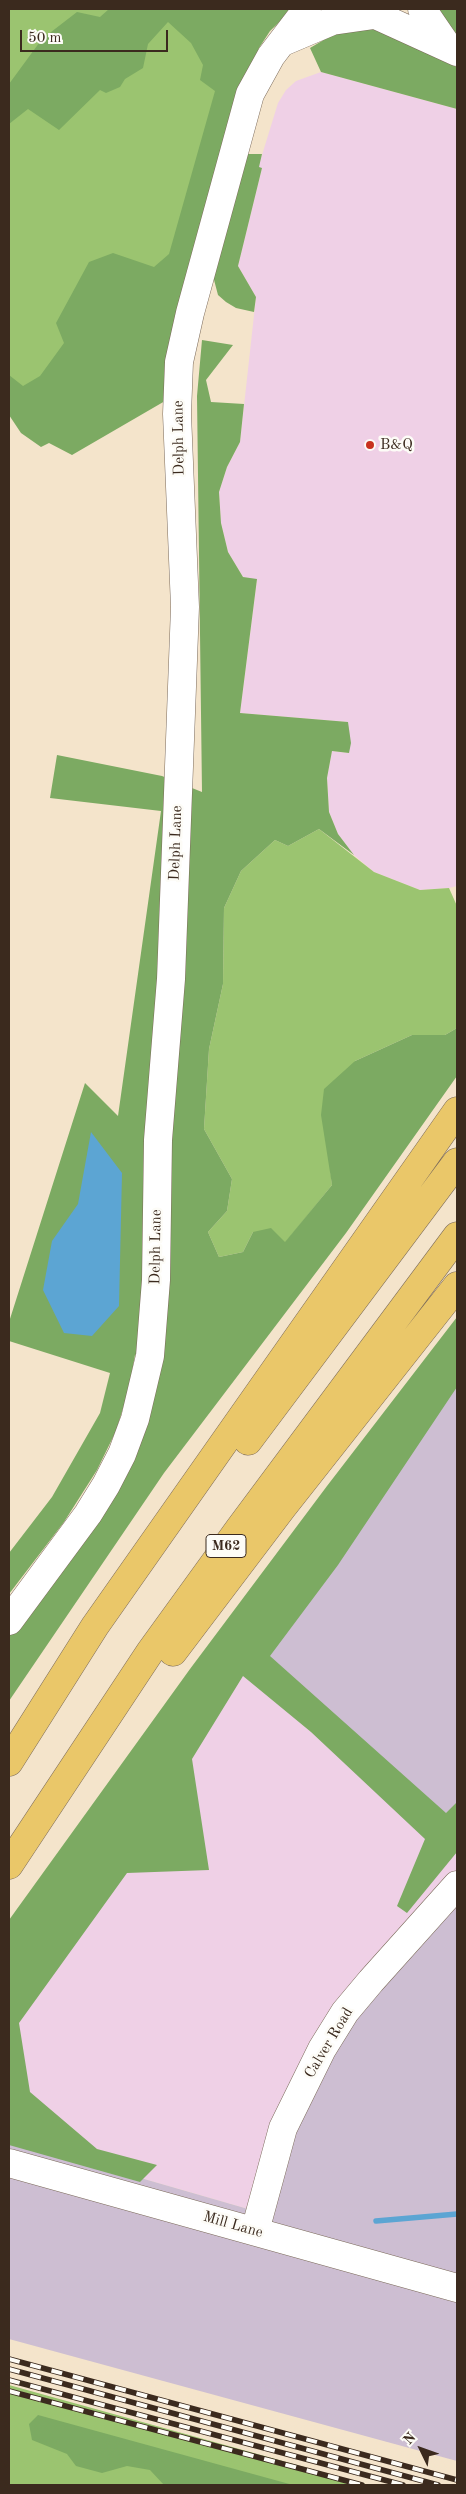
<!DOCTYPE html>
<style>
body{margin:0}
#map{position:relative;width:466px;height:2494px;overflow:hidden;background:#f4e4cb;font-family:"Old Standard TT",serif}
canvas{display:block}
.frame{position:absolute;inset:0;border:10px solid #3b2a1e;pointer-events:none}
.north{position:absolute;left:396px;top:2424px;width:50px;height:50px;-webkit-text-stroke:4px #fdfcf7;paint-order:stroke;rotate:312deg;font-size:14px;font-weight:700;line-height:20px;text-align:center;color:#3b2a1e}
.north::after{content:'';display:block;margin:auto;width:18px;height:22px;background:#3b2a1e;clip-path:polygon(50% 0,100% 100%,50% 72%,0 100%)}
.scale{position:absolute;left:20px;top:30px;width:148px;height:22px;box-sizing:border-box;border:2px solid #3b2a1e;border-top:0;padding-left:6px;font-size:15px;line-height:18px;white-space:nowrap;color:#3b2a1e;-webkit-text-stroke:4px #fdfcf7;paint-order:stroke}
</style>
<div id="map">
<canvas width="466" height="2494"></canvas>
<div class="frame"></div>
<div class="north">N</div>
<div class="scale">50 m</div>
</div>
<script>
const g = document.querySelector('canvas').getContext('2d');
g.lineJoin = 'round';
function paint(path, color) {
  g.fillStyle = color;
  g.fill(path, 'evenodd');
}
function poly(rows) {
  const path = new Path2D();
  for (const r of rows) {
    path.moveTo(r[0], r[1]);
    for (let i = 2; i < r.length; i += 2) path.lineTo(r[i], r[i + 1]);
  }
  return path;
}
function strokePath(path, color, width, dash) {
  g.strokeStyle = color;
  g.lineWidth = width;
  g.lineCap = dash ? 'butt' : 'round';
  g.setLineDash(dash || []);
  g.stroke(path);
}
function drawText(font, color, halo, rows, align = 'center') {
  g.font = font + ' "Old Standard TT",serif';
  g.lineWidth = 5;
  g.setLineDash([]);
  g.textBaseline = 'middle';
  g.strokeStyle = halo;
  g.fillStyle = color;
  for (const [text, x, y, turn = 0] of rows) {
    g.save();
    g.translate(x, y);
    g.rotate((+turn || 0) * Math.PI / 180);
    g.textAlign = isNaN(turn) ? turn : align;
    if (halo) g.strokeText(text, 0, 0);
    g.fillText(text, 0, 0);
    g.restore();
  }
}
const built = poly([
 [321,72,457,109,457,886,449,888,420,890,374,872,354,855,338,834,329,812,327,778,332,751,349,753,348,722,240,713,257,580,243,577,228,552,221,523,219,492,227,467,240,442,256,297,238,266,262,168,258,168,278,103,286,90,296,81],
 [227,1647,457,1846,457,1881,255,2211,9,2140,9,1955]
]);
const industrial = poly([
 [457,1348,457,1846,227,1647],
 [457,1881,457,2461,9,2339,9,2140,255,2211,300,2088]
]);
const green = poly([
 [9,9,290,9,236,61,172,294,59,419,9,379],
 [319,829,374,872,420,890,449,888,457,906,457,1028,445,1035,412,1035,355,1061,330,1167,332,1185,285,1243,253,1232,243,1252,219,1257,208,1232,227,1211,232,1179,204,1129,209,1049,223,984,224,908,241,871,275,840,288,846],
 [9,2385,369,2485,9,2485]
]);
const forest = poly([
 [109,9,293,9,270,31,259,48,252,66,165,401,72,455,49,443,41,447,21,433,9,415,9,375,23,386,40,376,64,343,56,323,89,262,113,253,154,267,169,254,215,91,200,80,203,65,191,43,168,22,148,44,143,68,125,79,120,87,106,93,100,90,59,130,28,109,9,124,9,84,42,39,77,12,100,17],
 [437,9,457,9,457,36],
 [373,28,457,67,457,109,321,72,310,48,339,31],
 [245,154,262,154,259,167,262,168,238,266,256,297,254,312,236,308,226,302,218,295,213,276],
 [202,340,233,345,206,380,211,402,244,404,240,442,227,467,219,492,221,523,228,552,243,577,257,579,240,713,348,722,351,743,349,753,332,751,327,778,329,812,338,834,354,855,319,829,288,846,275,840,241,871,224,908,223,984,209,1049,204,1129,232,1179,227,1211,208,1232,219,1257,243,1252,253,1232,271,1228,285,1242,332,1185,321,1115,324,1089,355,1061,412,1035,445,1035,457,1028,457,1076,346,1233,164,1473,9,1701,9,1636,117,1484,163,1335,135,1355,129,1389,116,1431,97,1470,64,1522,9,1594,9,1553,52,1497,100,1413,110,1373,9,1341,9,1322,85,1083,118,1116,161,811,50,798,57,755,162,776,202,792,197,396],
 [457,1317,457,1387,338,1565,270,1656,446,1813,457,1802,457,1852,407,1913,397,1906,425,1839,311,1732,243,1676,192,1759,209,1870,127,1873,19,2023,30,2092,97,2149,157,2165,140,2182,9,2145,9,1920,190,1669,327,1486],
 [38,2415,293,2485,164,2485,150,2470,127,2466,102,2473,76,2466,67,2454,32,2440,29,2424]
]);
const water = poly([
 [91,1132,122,1173,119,1306,92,1336,64,1333,43,1290,52,1241,78,1204]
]);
const stream = poly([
 [376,2221,457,2214]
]);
const minor = poly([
 [422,9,448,47],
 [378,16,457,52],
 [285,41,332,21,374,15],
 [9,1621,88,1514,106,1485,122,1454,135,1419,150,1356,156,1280,158,1140,171,979,185,607,177,414,179,362,190,313,250,94,271,56,307,9],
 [9,2163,457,2288],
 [255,2231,283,2128,322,2049,345,2012,371,1981,457,1885]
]);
const highway = poly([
 [248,1441,457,1162],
 [173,1652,282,1508,457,1286],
 [9,1762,95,1626,457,1111],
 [9,1865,150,1652,239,1529,457,1236]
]);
const rail = poly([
 [9,2359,457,2480],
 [9,2369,438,2485],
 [9,2380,403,2485],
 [9,2391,362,2485]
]);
const markers = [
 [370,445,5,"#c8321e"]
];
const shields = [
 [226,1546,40]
];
const shieldNames = [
 ["M62",226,1546]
];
const streetNames = [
 ["Delph Lane",179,438,-91],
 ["Delph Lane",176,843,-88],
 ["Delph Lane",156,1247,-89],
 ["Calver Road",329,2043,-59],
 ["Mill Lane",233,2225,16]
];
const poiNames = [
 ["B&Q",380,445]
];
paint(built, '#efd0e6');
paint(industrial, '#cdbed2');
paint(green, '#9bc470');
paint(forest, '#7caa62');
paint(water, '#5ca5d3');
strokePath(stream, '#5ca5d3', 5.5);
strokePath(minor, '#7c6b5b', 29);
strokePath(highway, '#7c6b5b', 29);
strokePath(minor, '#fff', 28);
strokePath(highway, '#eac769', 28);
strokePath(rail, '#3b2a1e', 5.5);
strokePath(rail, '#fdfcf7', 4, [11]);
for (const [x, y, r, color] of markers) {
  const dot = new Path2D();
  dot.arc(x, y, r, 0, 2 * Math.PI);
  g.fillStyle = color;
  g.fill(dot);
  strokePath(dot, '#fdfcf7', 2);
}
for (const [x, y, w] of shields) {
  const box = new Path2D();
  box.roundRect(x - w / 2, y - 11.5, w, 23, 4);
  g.fillStyle = '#fdfcf7';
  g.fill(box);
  strokePath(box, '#3b2a1e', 1);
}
drawText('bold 14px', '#3b2a1e', null, shieldNames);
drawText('15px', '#3b2a1e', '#fdfcf7', streetNames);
drawText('15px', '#3b2a1e', '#fdfcf7', poiNames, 'left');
</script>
